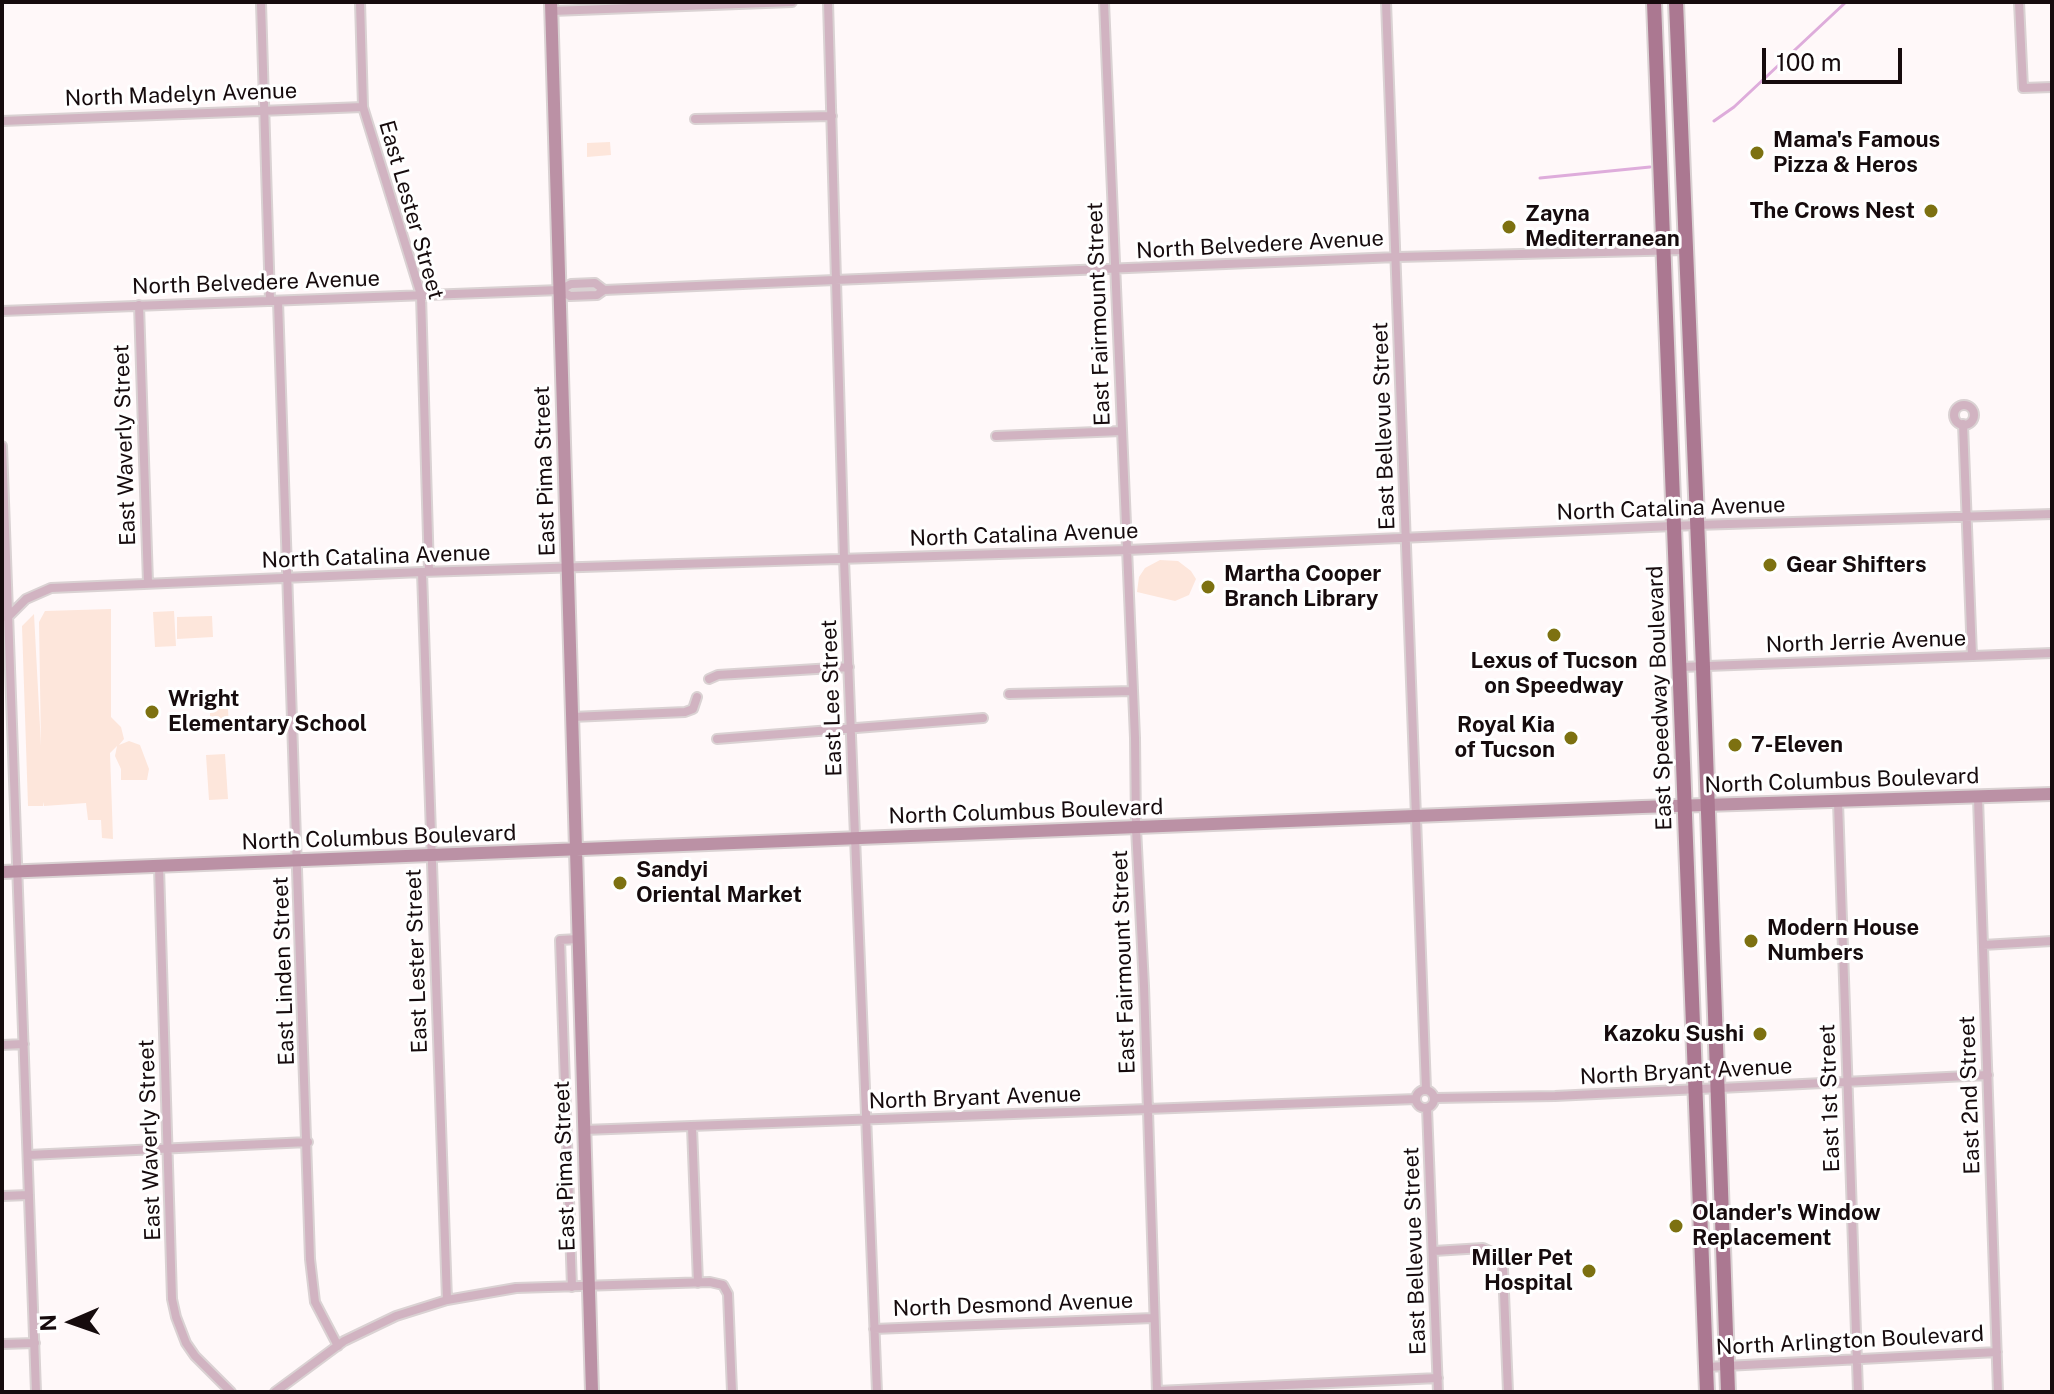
<!DOCTYPE html>
<style>
body{margin:0}
#map{position:relative;width:2054px;height:1394px;overflow:hidden;background:#fff8f9;font-family:"Public Sans",sans-serif}
canvas{display:block}
.frame{position:absolute;inset:0;border:4px solid #160b0d;pointer-events:none}
.north{position:absolute;left:32px;top:1282px;width:80px;height:80px;-webkit-text-stroke:6px #fff;paint-order:stroke;rotate:268deg;font-size:22px;font-weight:700;line-height:32px;text-align:center;color:#160b0d}
.north::after{content:'';display:block;margin:auto;width:28px;height:36px;background:#160b0d;clip-path:polygon(50% 0,100% 100%,50% 72%,0 100%)}
.scale{position:absolute;left:1762px;top:48px;width:140px;height:36px;box-sizing:border-box;border:4px solid #160b0d;border-top:0;padding-left:10px;font-size:24px;line-height:28px;white-space:nowrap;color:#160b0d;-webkit-text-stroke:6px #fff;paint-order:stroke}
</style>
<div id="map">
<canvas width="2054" height="1394"></canvas>
<div class="frame"></div>
<div class="north">N</div>
<div class="scale">100 m</div>
</div>
<script>
const g = document.querySelector('canvas').getContext('2d');
g.lineJoin = 'round';
function paint(path, color) {
  g.fillStyle = color;
  g.fill(path, 'evenodd');
}
function poly(rows) {
  const path = new Path2D();
  for (const r of rows) {
    if (r.length === 3) {
      path.moveTo(r[0] + r[2], r[1]);
      path.arc(r[0], r[1], r[2], 0, 2 * Math.PI);
      continue;
    }
    path.moveTo(r[0], r[1]);
    for (let i = 2; i < r.length; i += 2) path.lineTo(r[i], r[i + 1]);
  }
  return path;
}
function strokePath(path, color, width, dash) {
  g.strokeStyle = color;
  g.lineWidth = width;
  g.lineCap = dash ? 'butt' : 'round';
  g.setLineDash(dash || []);
  g.stroke(path);
}
function drawText(font, color, halo, rows, align = 'center') {
  g.font = font + ' "Public Sans",sans-serif';
  g.lineWidth = 6;
  g.setLineDash([]);
  g.textBaseline = 'middle';
  g.strokeStyle = halo;
  g.fillStyle = color;
  for (const [text, x, y, turn = 0] of rows) {
    g.save();
    g.translate(x, y);
    g.rotate((+turn || 0) * Math.PI / 180);
    g.textAlign = isNaN(turn) ? turn : align;
    if (halo) g.strokeText(text, 0, 0);
    g.fillText(text, 0, 0);
    g.restore();
  }
}
const green = poly([
 [610,142,611,155,587,157,587,143],
 [1160,560,1178,561,1191,571,1196,579,1189,595,1175,601,1137,592,1139,577,1145,568],
 [111,609,111,717,121,727,124,739,119,745,129,741,140,745,149,769,147,780,121,780,121,769,115,756,117,746,110,753,113,839,102,838,101,820,88,820,86,803,44,806,43,802,43,806,28,806,22,626,34,614,41,746,39,622,45,611],
 [174,611,176,646,155,647,153,612],
 [212,616,213,637,177,639,177,617],
 [210,709,228,709,229,729,210,729],
 [225,754,228,799,209,800,206,755]
]);
const stream = poly([
 [1714,121,1734,107,1846,2],
 [1540,178,1650,167]
]);
const street = poly([
 [360,2,363,107,421,295,429,572],
 [828,2,844,559,877,1392],
 [1104,2,1135,738,1136,828,1144,986,1157,1392],
 [1386,2,1426,1089],
 [2019,2,2023,88,2052,87],
 [261,3,270,301],
 [552,11,792,2],
 [695,119,832,116],
 [2,121,363,107],
 [604,290,595,283,571,284,560,290,570,296,597,295,604,290,835,280,1397,257,1686,250],
 [278,301,310,1259,315,1302,338,1346],
 [139,305,148,583],
 [2,311,560,290],
 [1964,415,10],
 [1963,424,1972,656],
 [996,436,1122,431],
 [2,446,36,1392],
 [422,572,447,1300],
 [7,618,26,599,51,588,422,572,1127,550,1696,525,2052,514],
 [1681,667,2052,653],
 [709,679,718,675,849,667],
 [1009,694,1132,691],
 [572,717,685,712,693,709,697,697],
 [717,739,983,718],
 [1978,798,1998,1392],
 [1838,802,1858,1392],
 [159,867,172,1299,176,1317,186,1343,195,1356,231,1392],
 [1983,945,2052,941],
 [2,1045,24,1044],
 [1425,1099,9],
 [1435,1098,1555,1096,1988,1075],
 [1427,1108,1438,1392],
 [692,1127,698,1283],
 [584,1130,1416,1099],
 [28,1155,308,1142],
 [2,1196,29,1195],
 [1434,1251,1483,1248,1500,1256,1503,1268,1508,1392],
 [572,1287,560,940,578,939],
 [874,1329,1153,1318],
 [2,1344,35,1343],
 [1706,1367,1997,1352],
 [1157,1391,1438,1378],
 [275,1392,344,1341,396,1316,447,1300,516,1288,710,1282,723,1285,728,1294,732,1392]
]);
const secondary = poly([
 [551,2,592,1392],
 [2,872,1642,807,2052,794]
]);
const primary = poly([
 [1654,2,1707,1392],
 [1676,2,1703,667,1728,1392]
]);
const markers = [
 [1757,153,8,"#7d7111"],
 [1931,211,8,"#7d7111"],
 [1509,227,8,"#7d7111"],
 [1770,565,8,"#7d7111"],
 [1208,587,8,"#7d7111"],
 [1554,635,8,"#7d7111"],
 [152,712,8,"#7d7111"],
 [1571,738,8,"#7d7111"],
 [1735,745,8,"#7d7111"],
 [620,883,8,"#7d7111"],
 [1751,941,8,"#7d7111"],
 [1760,1034,8,"#7d7111"],
 [1676,1226,8,"#7d7111"],
 [1589,1271,8,"#7d7111"]
];
const streetNames = [
 ["North Madelyn Avenue",181,95,-2],
 ["East Lester Street",411,210,74],
 ["North Belvedere Avenue",1260,245,-3],
 ["North Belvedere Avenue",256,283,-2],
 ["East Fairmount Street",1099,314,-92],
 ["East Bellevue Street",1384,426,-92],
 ["East Waverly Street",125,445,-92],
 ["East Pima Street",545,471,-92],
 ["North Catalina Avenue",1671,509,-2],
 ["North Catalina Avenue",1024,535,-2],
 ["North Catalina Avenue",376,557,-2],
 ["North Jerrie Avenue",1866,642,-2],
 ["East Lee Street",832,698,-92],
 ["East Speedway Boulevard",1660,698,-92],
 ["North Columbus Boulevard",1842,781,-2],
 ["North Columbus Boulevard",1026,812,-2],
 ["North Columbus Boulevard",379,838,-2],
 ["East Lester Street",417,961,-92],
 ["East Fairmount Street",1124,962,-92],
 ["East Linden Street",284,971,-92],
 ["North Bryant Avenue",1686,1072,-3],
 ["East 2nd Street",1970,1095,-92],
 ["North Bryant Avenue",975,1098,-2],
 ["East 1st Street",1830,1098,-92],
 ["East Waverly Street",150,1140,-92],
 ["East Pima Street",565,1166,-92],
 ["East Bellevue Street",1415,1251,-92],
 ["North Desmond Avenue",1013,1305,-2],
 ["North Arlington Boulevard",1850,1341,-3]
];
const poiNames = [
 ["Mama's Famous",1773,140],
 ["Pizza & Heros",1773,165],
 ["The Crows Nest",1915,211,"right"],
 ["Zayna",1525,214],
 ["Mediterranean",1525,239],
 ["Gear Shifters",1786,565],
 ["Martha Cooper",1224,574],
 ["Branch Library",1224,599],
 ["Lexus of Tucson",1554,661,"center"],
 ["on Speedway",1554,686,"center"],
 ["Wright",168,699],
 ["Elementary School",168,724],
 ["Royal Kia",1555,725,"right"],
 ["of Tucson",1555,750,"right"],
 ["7-Eleven",1751,745],
 ["Sandyi",636,870],
 ["Oriental Market",636,895],
 ["Modern House",1767,928],
 ["Numbers",1767,953],
 ["Kazoku Sushi",1744,1034,"right"],
 ["Olander's Window",1692,1213],
 ["Replacement",1692,1238],
 ["Miller Pet",1573,1258,"right"],
 ["Hospital",1573,1283,"right"]
];
paint(green, '#fde6db');
strokePath(stream, '#deacdb', 3);
strokePath(street, '#dad2d3', 12);
strokePath(secondary, '#dad2d3', 16);
strokePath(primary, '#dad2d3', 18);
strokePath(street, '#d1b3c1', 8);
strokePath(secondary, '#bb91a5', 12);
strokePath(primary, '#ab7891', 14);
for (const [x, y, r, color] of markers) {
  const dot = new Path2D();
  dot.arc(x, y, r, 0, 2 * Math.PI);
  g.fillStyle = color;
  g.fill(dot);
  strokePath(dot, '#fff', 3);
}
drawText('22px', '#160b0d', '#fff', streetNames);
drawText('bold 22px', '#160b0d', '#fff', poiNames, 'left');
</script>
